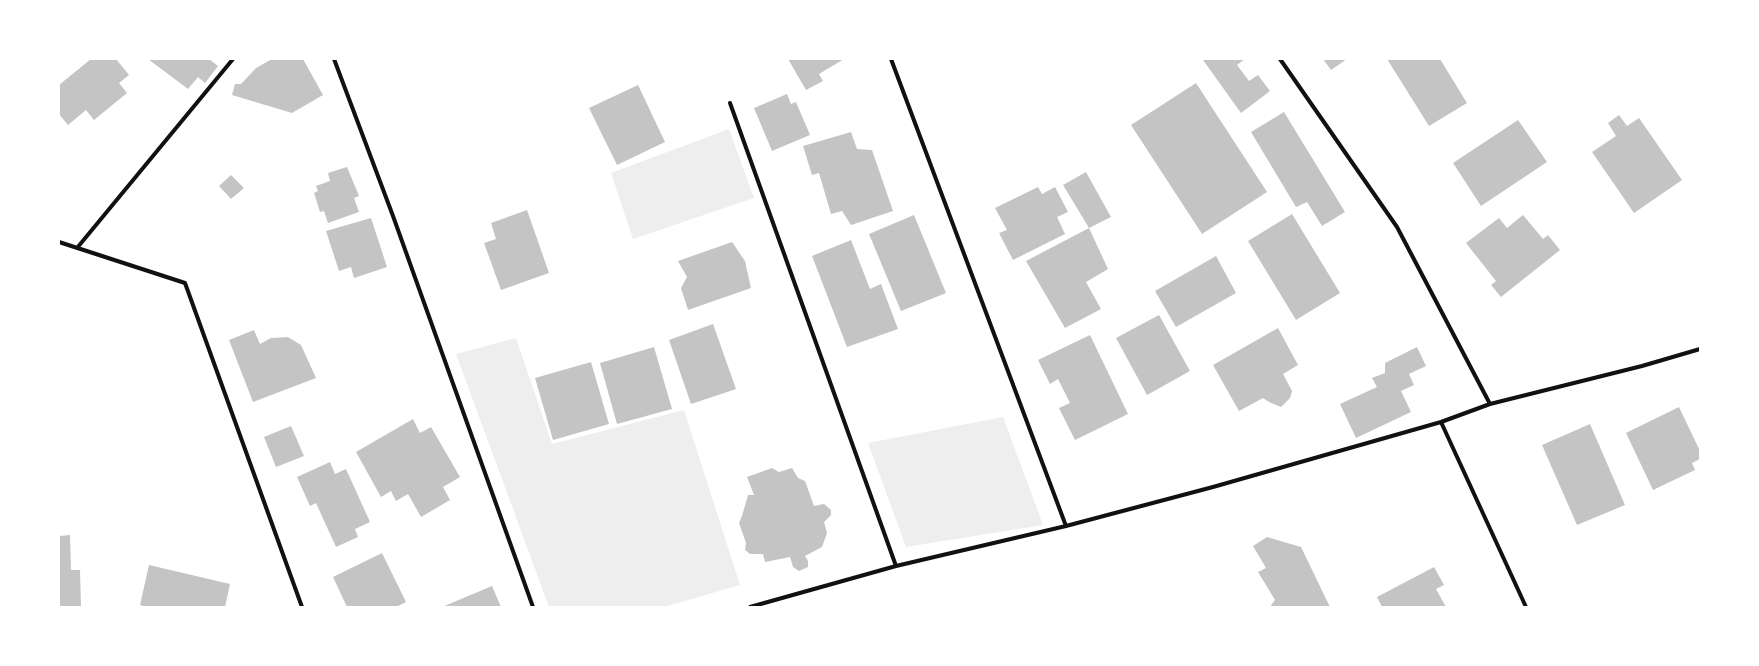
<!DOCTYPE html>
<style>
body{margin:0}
#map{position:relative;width:1759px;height:666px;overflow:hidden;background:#fff;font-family:"Roboto Serif",serif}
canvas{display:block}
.frame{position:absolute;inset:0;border:60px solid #fff;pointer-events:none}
</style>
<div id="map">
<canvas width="1759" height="666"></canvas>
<div class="frame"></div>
</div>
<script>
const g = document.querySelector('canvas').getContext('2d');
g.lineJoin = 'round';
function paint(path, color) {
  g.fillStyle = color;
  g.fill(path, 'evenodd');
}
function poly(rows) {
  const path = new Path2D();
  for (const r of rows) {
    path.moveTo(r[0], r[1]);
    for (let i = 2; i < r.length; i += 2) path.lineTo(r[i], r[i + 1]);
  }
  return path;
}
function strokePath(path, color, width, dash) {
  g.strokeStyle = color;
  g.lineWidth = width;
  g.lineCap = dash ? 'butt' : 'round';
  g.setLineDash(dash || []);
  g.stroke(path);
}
const green = poly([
 [729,129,754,198,633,239,611,173],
 [516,338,552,444,684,410,740,585,664,607,549,607,456,354],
 [1003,417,1043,525,906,547,868,443]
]);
const building = poly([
 [91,59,116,59,129,75,119,83,127,93,94,120,86,110,68,125,59,114,59,85],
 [148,59,209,59,218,66,205,83,198,77,188,89],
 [272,59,303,59,323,95,292,113,232,95,235,84,241,84,256,68],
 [788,59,844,59,819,74,823,81,806,90],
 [1204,59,1245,59,1237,65,1249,81,1258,75,1270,91,1241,113,1203,60],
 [1323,59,1347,59,1331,70],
 [1387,59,1440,59,1467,103,1429,126],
 [1196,83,1267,192,1202,234,1131,125],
 [638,85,665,142,617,165,589,108],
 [787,94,791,104,796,102,810,135,772,151,754,108],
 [1284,112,1345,212,1322,226,1307,202,1296,207,1251,132],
 [1619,115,1627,126,1639,118,1682,180,1634,213,1592,152,1616,136,1608,123],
 [1518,120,1547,162,1481,206,1453,163],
 [851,132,857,149,872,150,893,211,851,225,842,211,831,214,819,173,812,175,803,146],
 [347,167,359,196,354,198,359,212,328,223,324,211,320,212,314,193,318,191,316,186,330,181,328,173],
 [1086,172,1111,217,1089,228,1063,185],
 [231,175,244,188,231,199,219,186],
 [1038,187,1042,194,1055,187,1068,212,1057,217,1065,234,1013,260,999,233,1007,230,995,208],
 [527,210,549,273,501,290,484,243,496,239,491,223],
 [1292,214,1340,293,1296,320,1248,241],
 [914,215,946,293,901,311,869,234],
 [1523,215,1543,239,1548,235,1560,250,1501,297,1491,285,1496,281,1466,243,1499,218,1507,228],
 [371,218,387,267,354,278,351,267,339,271,326,231],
 [1089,228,1108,269,1086,282,1101,309,1065,328,1026,261],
 [851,240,870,289,881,284,898,329,847,347,812,256],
 [732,242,745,261,751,288,688,310,681,288,687,277,678,261],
 [1216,256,1236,293,1176,327,1155,291],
 [1159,315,1190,371,1147,395,1116,338],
 [713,324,736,389,691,404,669,340],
 [1278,328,1298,365,1283,374,1292,391,1290,398,1281,407,1269,402,1263,398,1239,411,1213,365],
 [254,330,260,344,271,338,288,337,301,345,316,378,253,402,229,340],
 [1090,335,1128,414,1075,440,1059,408,1070,403,1058,379,1050,384,1038,360],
 [654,347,672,409,617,424,600,363],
 [1417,347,1426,366,1409,374,1414,385,1401,391,1411,412,1356,438,1340,404,1377,387,1372,378,1385,373,1385,363],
 [591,362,609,424,553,440,535,378],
 [1679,407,1700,451,1700,459,1692,463,1695,470,1653,490,1626,433],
 [413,419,420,433,431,427,460,477,443,487,450,500,421,517,408,494,396,501,391,491,381,497,356,452],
 [1590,424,1625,505,1577,525,1542,445],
 [291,426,304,456,276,467,264,437],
 [330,462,335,474,346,469,370,522,355,529,358,537,336,547,316,503,310,506,297,477],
 [772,468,779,472,792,468,798,478,805,481,814,506,824,504,831,510,831,515,824,522,827,533,822,547,805,556,808,561,808,567,799,571,793,567,790,557,765,562,763,554,750,554,745,550,746,543,739,523,742,516,748,495,754,495,747,477],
 [70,535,71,570,80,570,81,607,59,607,59,536],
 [1267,537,1301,547,1330,607,1270,607,1275,600,1258,572,1266,568,1253,546],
 [382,553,406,602,396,607,347,607,333,577],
 [149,565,230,584,225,607,147,607,140,605],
 [1434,567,1444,585,1436,589,1446,607,1382,607,1377,597],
 [492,586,501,607,442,607]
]);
const minor = poly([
 [334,59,393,216,533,607],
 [891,59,1066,526],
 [1280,59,1397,227,1490,404],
 [730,103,896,566],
 [59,242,185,283,302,607],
 [77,248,233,59],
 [1441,422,1526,607],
 [750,607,896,566,1066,526,1213,487,1441,422,1490,404,1642,366,1700,349]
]);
paint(green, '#eee');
paint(building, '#c4c4c4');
strokePath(minor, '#111', 4);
</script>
